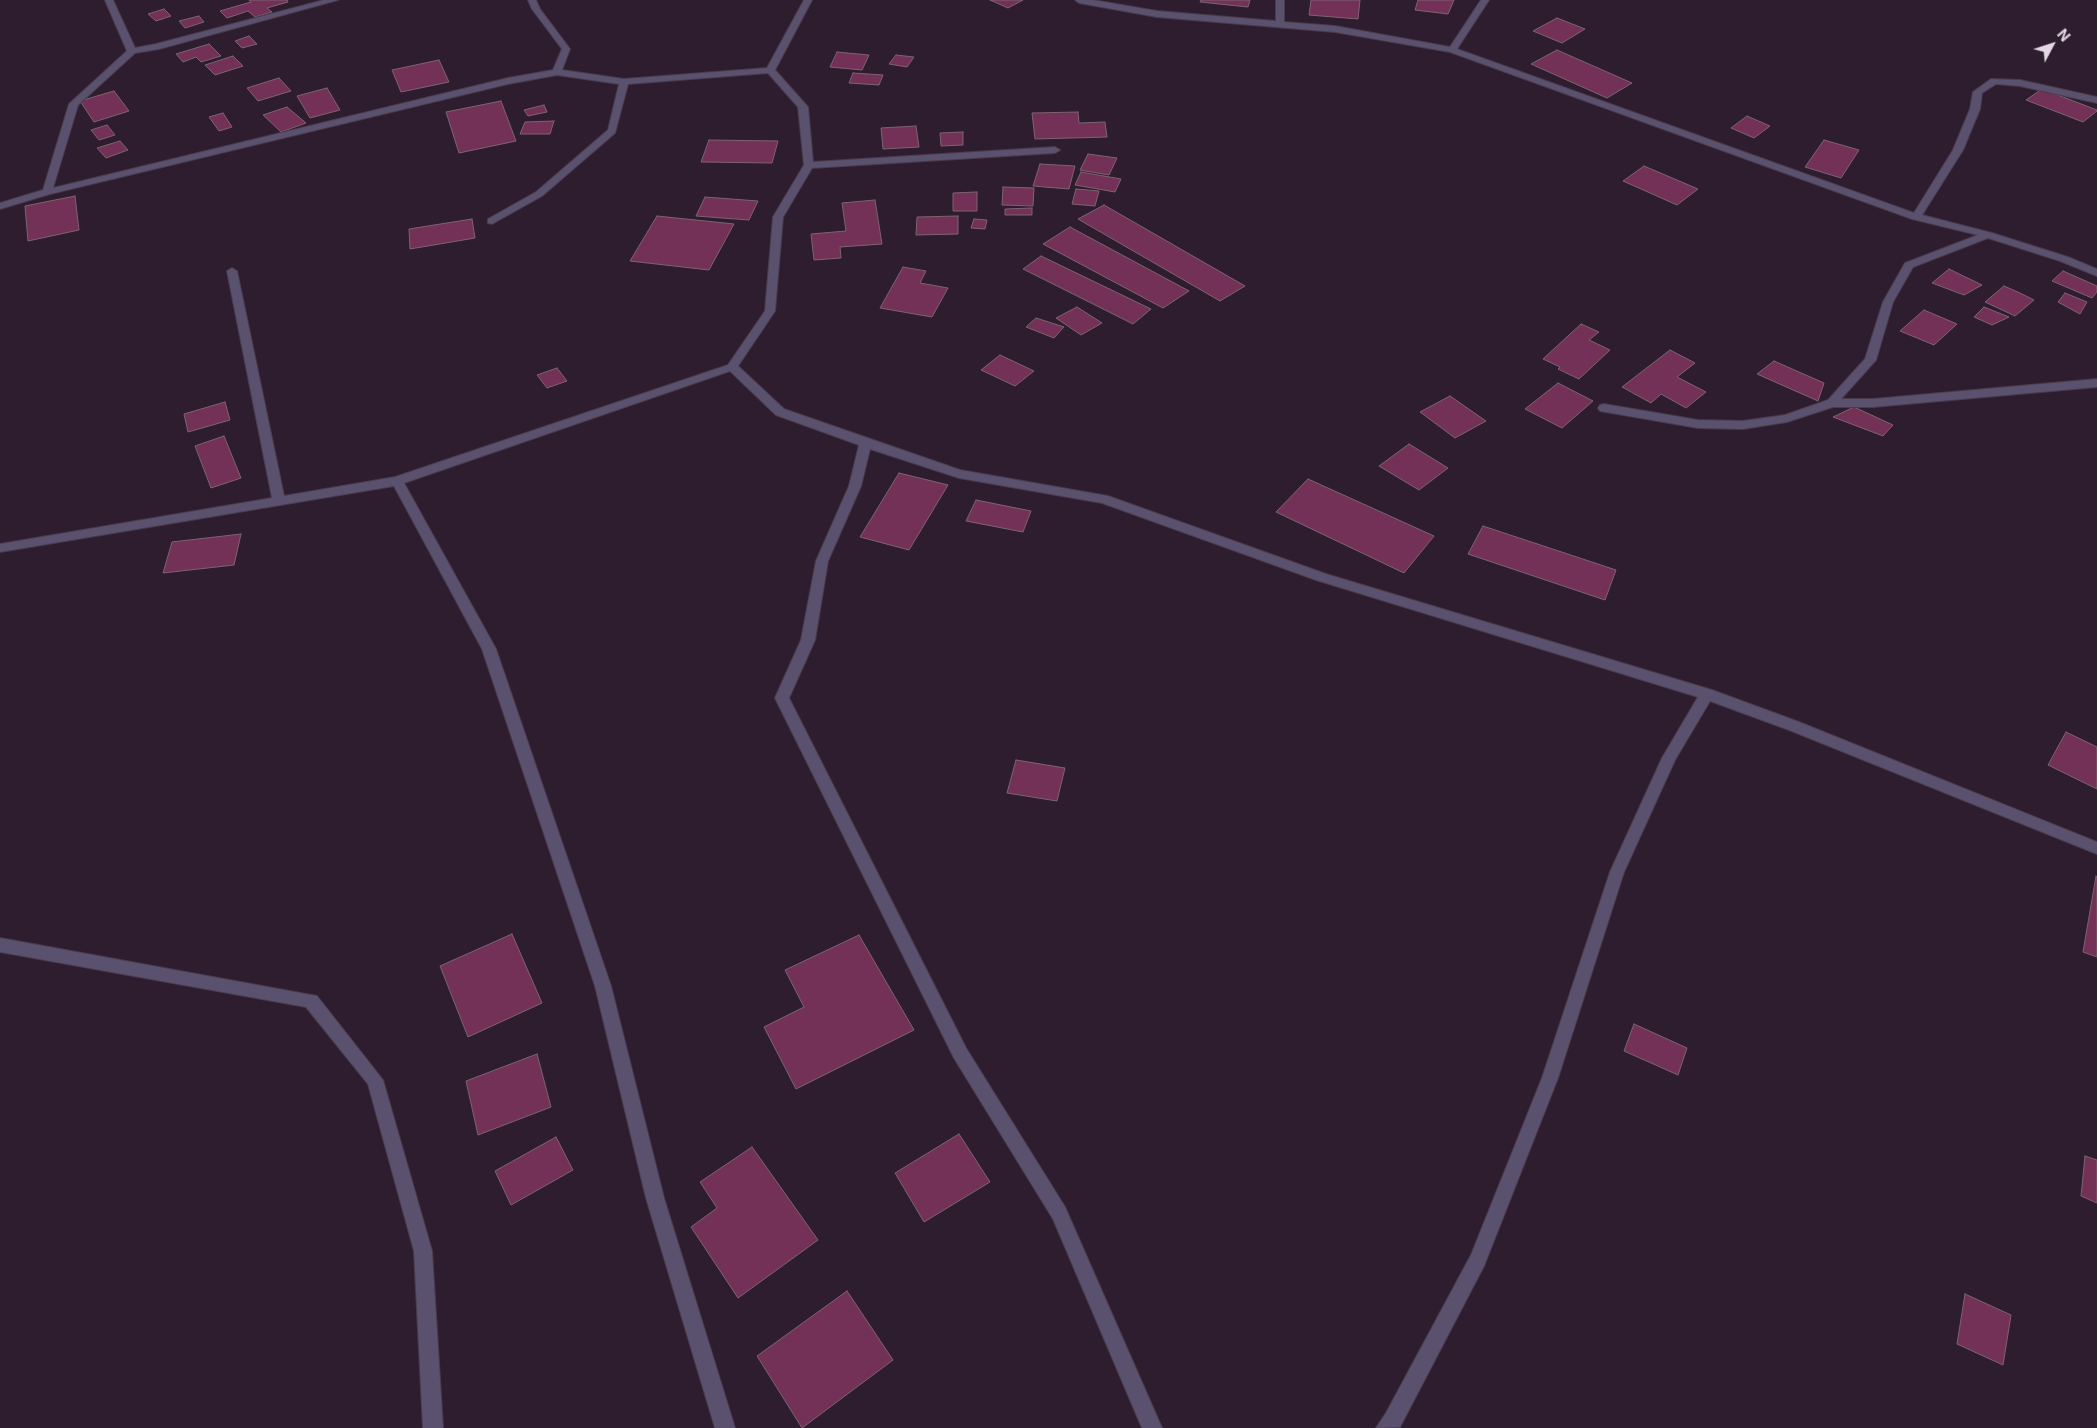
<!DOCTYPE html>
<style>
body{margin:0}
#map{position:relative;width:2097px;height:1428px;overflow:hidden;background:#2d1d2f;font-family:Inter,sans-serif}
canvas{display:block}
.north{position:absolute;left:2027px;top:20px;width:50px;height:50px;-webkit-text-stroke:4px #2d1d2f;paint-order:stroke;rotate:50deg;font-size:14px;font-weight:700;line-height:20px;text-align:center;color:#e2d7e3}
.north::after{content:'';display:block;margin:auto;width:18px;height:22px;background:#e2d7e3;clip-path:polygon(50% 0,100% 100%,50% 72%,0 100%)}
</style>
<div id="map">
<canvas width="2097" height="1428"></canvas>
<div class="north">N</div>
</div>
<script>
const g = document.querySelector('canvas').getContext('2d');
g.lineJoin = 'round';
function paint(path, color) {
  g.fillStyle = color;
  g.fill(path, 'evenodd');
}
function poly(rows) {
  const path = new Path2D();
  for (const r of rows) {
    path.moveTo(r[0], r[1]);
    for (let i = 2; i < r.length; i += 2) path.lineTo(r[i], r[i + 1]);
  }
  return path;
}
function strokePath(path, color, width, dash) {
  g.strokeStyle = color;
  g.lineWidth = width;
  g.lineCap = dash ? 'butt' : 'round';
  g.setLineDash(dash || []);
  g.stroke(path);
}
const building = poly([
 [249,0,287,0,288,2,267,8,272,12,255,17,248,11,227,18,220,11,251,2,249,0],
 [990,0,1023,0,1008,8,990,0],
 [1201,0,1250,0,1248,7,1200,2,1201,0],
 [1311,0,1360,0,1358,19,1309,15,1311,0],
 [1418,0,1454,0,1448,14,1415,10,1418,0],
 [164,9,171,16,156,21,148,14,164,9],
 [199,16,204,22,185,28,179,21,199,16],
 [1557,18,1585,29,1562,43,1533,31,1557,18],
 [249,36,257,44,242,48,235,41,249,36],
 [209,44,221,56,201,62,196,57,183,62,176,54,209,44],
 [1557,50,1632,83,1607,98,1531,64,1557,50],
 [837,52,869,55,862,70,830,67,837,52],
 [896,55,914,57,907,67,889,64,896,55],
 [233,56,243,66,215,75,205,65,233,56],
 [439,60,449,82,401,92,392,70,439,60],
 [853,73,883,75,879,85,849,83,853,73],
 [279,78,291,91,258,101,247,88,279,78],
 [327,88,340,110,310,118,297,96,327,88],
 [2042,89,2097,110,2097,111,2083,122,2026,100,2042,89],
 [114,91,129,111,94,122,80,101,114,91],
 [501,101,516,141,459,153,446,112,501,101],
 [544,105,547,112,528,116,524,110,544,105],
 [287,107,306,123,281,132,263,115,287,107],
 [1078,112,1079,123,1105,122,1107,137,1035,139,1032,113,1078,112],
 [223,113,232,127,219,131,209,117,223,113],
 [1747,116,1770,126,1754,138,1731,128,1747,116],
 [554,121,550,134,520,134,525,122,554,121],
 [107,125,115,135,99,140,91,130,107,125],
 [916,126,919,147,883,149,881,128,916,126],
 [963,132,963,145,941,146,940,133,963,132],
 [709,140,778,141,772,163,701,162,709,140],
 [1824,140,1859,150,1841,178,1805,167,1824,140],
 [120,141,128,150,106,158,97,148,120,141],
 [1088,154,1117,158,1109,175,1080,170,1088,154],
 [1040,164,1075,166,1069,189,1033,186,1040,164],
 [1644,166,1698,189,1677,205,1623,181,1644,166],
 [1081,172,1121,179,1115,192,1075,185,1081,172],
 [1003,187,1034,188,1033,206,1002,205,1003,187],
 [1076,189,1099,191,1095,206,1072,204,1076,189],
 [977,192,977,211,953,211,953,193,977,192],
 [75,196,79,230,28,241,25,206,75,196],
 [705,197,758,201,749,220,696,216,705,197],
 [875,200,882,244,840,247,841,258,814,260,811,234,846,231,842,203,875,200],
 [1104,205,1245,286,1220,301,1078,219,1104,205],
 [1032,208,1032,215,1005,215,1005,209,1032,208],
 [657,216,734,224,709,270,630,261,657,216],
 [958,216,958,234,916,235,917,217,958,216],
 [472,219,475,238,410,249,409,229,472,219],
 [974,219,987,220,985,229,971,228,974,219],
 [1070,227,1189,291,1163,308,1043,244,1070,227],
 [1041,256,1151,309,1133,324,1023,269,1041,256],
 [903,267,926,271,920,283,948,288,932,317,880,308,903,267],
 [1949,269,1982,285,1964,295,1932,283,1949,269],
 [2063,271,2097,286,2097,292,2092,298,2052,281,2063,271],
 [2004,286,2020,293,2034,300,2015,316,1985,302,2004,286],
 [2065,293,2087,302,2080,314,2058,302,2065,293],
 [1077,307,1102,323,1081,335,1056,318,1077,307],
 [1984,307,2009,317,1992,325,1974,317,1984,307],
 [1924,310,1957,324,1934,345,1900,331,1924,310],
 [1036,318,1064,327,1054,338,1026,327,1036,318],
 [1581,324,1599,332,1589,340,1610,350,1579,379,1558,369,1560,367,1543,359,1581,324],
 [1670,350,1695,363,1677,377,1706,392,1686,408,1661,394,1651,403,1622,387,1670,350],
 [1000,355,1034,371,1015,386,981,370,1000,355],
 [1774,361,1824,383,1818,401,1757,374,1774,361],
 [557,368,567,381,547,388,537,375,557,368],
 [1558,383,1593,401,1562,428,1525,409,1558,383],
 [1450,396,1486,421,1455,438,1420,412,1450,396],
 [225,402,230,420,188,432,184,414,225,402],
 [1854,407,1893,425,1883,436,1833,417,1854,407],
 [224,436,241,478,211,488,195,446,224,436],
 [1409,444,1448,468,1419,490,1379,466,1409,444],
 [899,473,948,485,909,550,860,537,899,473],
 [1308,479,1434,536,1404,573,1276,512,1308,479],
 [976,500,1031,511,1023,532,966,521,976,500],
 [1483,526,1616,570,1605,600,1468,554,1483,526],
 [241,534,234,565,163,573,172,542,241,534],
 [2066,732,2097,747,2097,789,2048,765,2066,732],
 [1016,760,1065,768,1057,801,1007,793,1016,760],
 [2096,876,2097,877,2097,957,2083,952,2096,876],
 [512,934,542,1003,468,1037,440,966,512,934],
 [859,935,914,1030,796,1089,764,1027,804,1007,785,970,859,935],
 [1634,1024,1687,1048,1678,1075,1624,1051,1634,1024],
 [537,1054,551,1107,478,1135,466,1081,537,1054],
 [959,1134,990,1182,924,1222,895,1173,959,1134],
 [556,1137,573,1170,511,1205,495,1171,556,1137],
 [752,1147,818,1240,738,1298,691,1227,717,1208,700,1182,752,1147],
 [2085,1156,2097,1160,2097,1203,2081,1196,2085,1156],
 [847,1291,893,1360,802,1428,757,1356,847,1291],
 [1965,1294,2011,1315,2003,1365,1957,1344,1965,1294]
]);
const minor = poly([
 [105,0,113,0,135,48,156,44,324,0,338,0,159,49,135,53,78,105,53,188,508,78,553,70,562,49,532,9,528,0,536,0,540,9,570,49,562,70,624,79,767,68,804,0,812,0,775,70,808,107,813,162,1055,147,1060,150,1055,153,812,168,783,217,775,311,738,366,784,409,960,470,1108,496,1326,574,1712,690,1799,722,2097,842,2097,854,1789,730,1710,701,1675,760,1624,872,1558,1078,1484,1266,1400,1427,1376,1428,1386,1413,1471,1255,1542,1078,1610,872,1662,758,1698,697,1316,580,1102,503,959,478,870,449,861,486,828,561,815,640,789,698,966,1048,1065,1207,1162,1428,1142,1428,1053,1219,954,1058,775,698,801,640,816,561,849,486,859,445,776,415,730,371,404,483,496,649,611,986,664,1198,735,1428,715,1428,646,1198,595,986,482,649,394,486,0,552,0,544,272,498,227,271,232,268,237,271,284,496,395,477,728,365,765,311,773,217,804,165,798,107,768,73,628,84,615,133,542,196,492,224,488,223,488,219,536,192,608,130,619,84,557,75,508,84,50,194,0,209,0,203,43,190,69,104,127,51,105,0],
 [1075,0,1093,0,1157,11,1276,21,1276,0,1284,0,1284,22,1335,26,1450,47,1481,0,1489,0,1457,49,1914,213,1953,150,1970,109,1973,92,1991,79,2020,80,2097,97,2097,103,2020,86,1996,84,1982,93,1980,109,1963,150,1922,215,1992,233,2068,257,2097,269,2097,276,2060,261,1988,238,1913,267,1893,302,1876,360,1841,399,1873,399,2097,379,2097,387,1873,407,1833,407,1787,422,1743,429,1698,428,1600,411,1598,408,1600,405,1604,404,1698,420,1743,421,1785,415,1828,400,1865,359,1883,302,1905,263,1978,235,1912,219,1450,52,1335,32,1157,17,1079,3,1075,0],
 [0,938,317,996,383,1080,432,1251,443,1428,423,1428,414,1251,368,1084,306,1007,0,952,0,938]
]);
paint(building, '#733158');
strokePath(building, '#7e6371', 1);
strokePath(minor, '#4a3b4c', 2);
paint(minor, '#5a516e');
</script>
